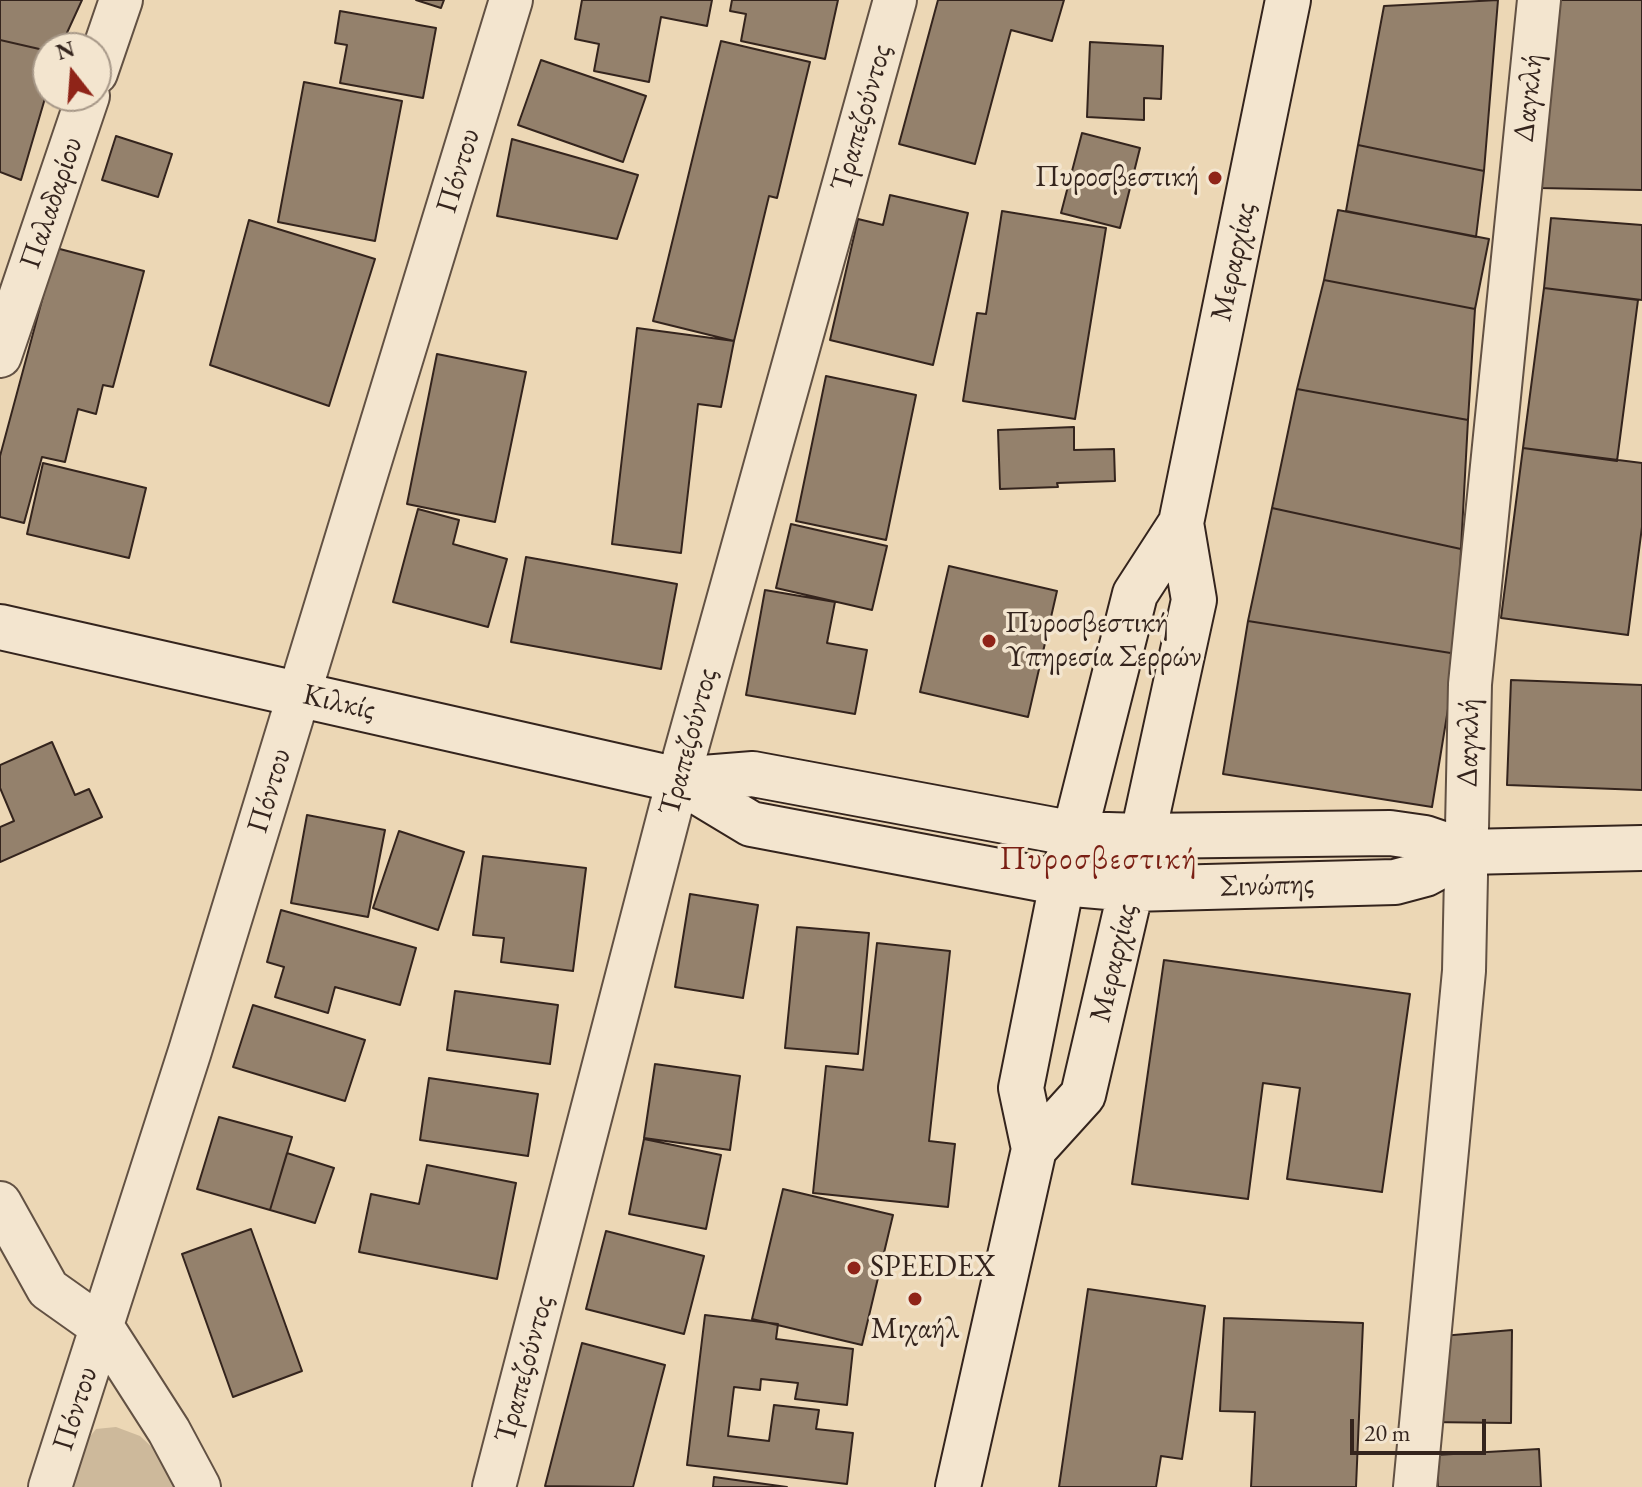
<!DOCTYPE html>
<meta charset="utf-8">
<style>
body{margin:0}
#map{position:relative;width:1642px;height:1487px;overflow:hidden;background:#ecd7b5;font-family:"EB Garamond",serif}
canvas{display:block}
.north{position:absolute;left:32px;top:32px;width:80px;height:80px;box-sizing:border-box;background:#f3e5cf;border:2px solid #a79888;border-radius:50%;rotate:343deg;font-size:22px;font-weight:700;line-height:32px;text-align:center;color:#34241d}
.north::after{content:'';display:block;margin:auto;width:28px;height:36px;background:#8f2418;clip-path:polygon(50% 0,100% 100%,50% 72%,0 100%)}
.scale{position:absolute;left:1350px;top:1419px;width:136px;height:36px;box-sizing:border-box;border:4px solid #34241d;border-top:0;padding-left:10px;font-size:24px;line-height:28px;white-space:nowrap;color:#34241d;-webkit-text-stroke:6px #f3e5cf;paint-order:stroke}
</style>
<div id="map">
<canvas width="1642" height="1487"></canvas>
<div class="north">N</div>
<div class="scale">20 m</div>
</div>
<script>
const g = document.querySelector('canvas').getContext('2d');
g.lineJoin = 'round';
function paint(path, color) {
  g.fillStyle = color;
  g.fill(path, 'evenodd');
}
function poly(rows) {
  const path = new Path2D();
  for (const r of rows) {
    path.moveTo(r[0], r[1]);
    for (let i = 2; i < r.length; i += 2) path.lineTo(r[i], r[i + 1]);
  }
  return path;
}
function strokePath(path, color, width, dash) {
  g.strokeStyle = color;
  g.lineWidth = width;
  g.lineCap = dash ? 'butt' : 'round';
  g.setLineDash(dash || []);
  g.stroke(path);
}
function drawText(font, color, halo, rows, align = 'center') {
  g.font = font + ' "EB Garamond",serif';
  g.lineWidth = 7;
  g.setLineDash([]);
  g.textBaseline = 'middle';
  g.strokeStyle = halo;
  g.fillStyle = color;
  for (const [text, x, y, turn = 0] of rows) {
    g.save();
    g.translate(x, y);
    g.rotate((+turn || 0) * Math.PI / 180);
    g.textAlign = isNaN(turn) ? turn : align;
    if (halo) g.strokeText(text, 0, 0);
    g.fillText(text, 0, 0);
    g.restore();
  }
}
const green = poly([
 [116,1427,140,1436,155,1450,175,1487,69,1487,81,1451,88,1439,96,1429]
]);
const building = poly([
 [0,0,82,0,60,48,48,48,48,51,0,40,0,0],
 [416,0,444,0,441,8,416,0],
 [582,0,712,0,707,26,661,17,649,82,594,71,599,44,575,39,582,0],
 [732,0,838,0,825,59,741,41,746,14,730,11,732,0],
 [938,0,1064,0,1052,41,1011,30,975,164,899,144,938,0],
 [1498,0,1484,171,1358,145,1384,6,1498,0],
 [1554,0,1642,0,1642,190,1539,188,1554,0],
 [340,11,436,28,423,98,340,83,347,45,335,43,340,11],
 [0,40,48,51,48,88,21,180,0,172,0,40],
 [721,41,810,62,777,198,769,196,734,341,653,321,721,41],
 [1090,42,1163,46,1161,99,1144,98,1144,120,1087,117,1090,42],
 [541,60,646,96,623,162,518,125,541,60],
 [304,82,402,101,375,241,278,222,304,82],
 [1082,133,1140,148,1120,228,1061,213,1082,133],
 [116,136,172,154,158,197,102,180,116,136],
 [512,139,638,175,617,239,497,216,512,139],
 [1358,145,1484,171,1476,237,1346,211,1358,145],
 [890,195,968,213,933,365,830,340,858,219,883,225,890,195],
 [1338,210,1489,239,1475,309,1324,280,1338,210],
 [1002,211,1106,228,1075,419,963,401,977,313,986,314,1002,211],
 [1551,218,1642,225,1642,300,1544,288,1551,218],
 [249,220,375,259,329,406,210,365,249,220],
 [56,248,144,271,113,387,103,385,96,414,78,409,65,462,42,457,24,523,0,517,0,456,56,248],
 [1324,280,1475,309,1468,420,1297,389,1324,280],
 [1544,288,1638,300,1617,461,1523,448,1544,288],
 [637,328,734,341,721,407,698,404,681,553,612,544,637,328],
 [437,354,526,372,495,522,407,504,437,354],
 [826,376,916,395,886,540,796,521,826,376],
 [1297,389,1468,420,1461,549,1272,508,1297,389],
 [1074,427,1074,450,1114,449,1115,481,1057,483,1058,487,1000,489,998,430,1074,427],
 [1523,448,1642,463,1642,527,1628,635,1501,618,1523,448],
 [43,463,146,488,129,558,27,534,43,463],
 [1272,508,1461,549,1457,654,1248,621,1272,508],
 [418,509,459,520,453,544,507,559,488,627,393,602,418,509],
 [791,524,887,546,872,610,776,588,791,524],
 [526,557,677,584,661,669,511,642,526,557],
 [949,566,1057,591,1028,717,920,692,949,566],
 [765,590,835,602,827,643,867,650,855,714,746,695,765,590],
 [1248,621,1457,654,1432,807,1223,774,1248,621],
 [1511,680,1642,685,1642,790,1507,785,1511,680],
 [52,742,75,795,89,789,102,817,0,862,0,827,14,821,0,788,0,765,52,742],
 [307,815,385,830,368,917,291,903,307,815],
 [399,831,464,852,438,930,373,908,399,831],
 [483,856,586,868,573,971,501,962,504,938,473,935,483,856],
 [690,894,758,905,743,998,675,987,690,894],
 [281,910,416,948,400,1005,335,987,328,1013,275,997,284,967,267,962,281,910],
 [797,927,869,933,858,1054,785,1048,797,927],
 [877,943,950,951,929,1141,955,1144,948,1207,813,1193,826,1066,863,1070,877,943],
 [1164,960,1410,994,1382,1192,1287,1179,1300,1088,1263,1083,1248,1199,1132,1184,1164,960],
 [455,991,558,1005,550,1064,447,1050,455,991],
 [253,1005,365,1040,345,1101,233,1067,253,1005],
 [655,1064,740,1076,730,1150,644,1138,655,1064],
 [429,1078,538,1094,528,1156,420,1140,429,1078],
 [219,1117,292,1137,270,1210,197,1189,219,1117],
 [644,1139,721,1155,706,1229,629,1214,644,1139],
 [287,1153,334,1168,315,1223,270,1210,287,1153],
 [427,1165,516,1183,497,1279,359,1252,371,1194,419,1204,427,1165],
 [783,1189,893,1215,862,1345,752,1319,783,1189],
 [251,1229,302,1371,233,1397,182,1254,251,1229],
 [606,1231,704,1256,684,1334,586,1309,606,1231],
 [1088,1289,1205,1306,1182,1459,1161,1456,1156,1487,1059,1487,1088,1289],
 [705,1315,778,1324,776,1339,853,1349,847,1405,795,1399,798,1383,761,1379,760,1390,734,1387,728,1436,769,1441,774,1405,819,1410,816,1429,853,1433,847,1484,687,1465,705,1315],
 [1224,1318,1363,1323,1356,1487,1251,1487,1255,1412,1220,1411,1224,1318],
 [1512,1330,1511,1423,1426,1422,1442,1336,1512,1330],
 [582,1343,665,1365,633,1487,545,1486,582,1343],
 [1539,1449,1541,1487,1438,1487,1436,1455,1539,1449],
 [714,1477,787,1487,713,1487,714,1477]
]);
const street = poly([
 [96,73,121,0],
 [0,356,88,96],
 [0,1203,48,1289,103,1328,169,1431,199,1487],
 [50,1487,190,1051,511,0],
 [494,1487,678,780,895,0],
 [1415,1487,1464,971,1470,684,1539,0]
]);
const secondary = poly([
 [0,627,678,780,753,774,1075,834,1141,836,1390,833,1425,838,1466,852,1642,848],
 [678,780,751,824,1062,883,1131,889,1395,882,1425,874,1466,852],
 [1034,1149,1083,1095,1131,889,1194,600,1181,523,1288,0],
 [958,1487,1034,1149,1021,1088,1062,883,1135,594,1181,523]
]);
const markers = [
 [1215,178,8,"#8f2418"],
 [989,641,8,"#8f2418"],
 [854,1268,8,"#8f2418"],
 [915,1299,8,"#8f2418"]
];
const streetNames = [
 ["Δαγκλή",1529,98,-84],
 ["Τραπεζούντος",862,118,-74],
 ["Πόντου",459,171,-73],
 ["Παλαδαρίου",52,203,-71],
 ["Μεραρχίας",1234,262,-78],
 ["Κιλκίς",339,703,13],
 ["Τραπεζούντος",689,742,-75],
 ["Δαγκλή",1469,743,-89],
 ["Πόντου",270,791,-73],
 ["Σινώπης",1267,886,-2],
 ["Μεραρχίας",1114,963,-77],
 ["Τραπεζούντος",525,1369,-75],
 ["Πόντου",76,1409,-72]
];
const poiNames = [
 ["Πυροσβεστική",1199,178,"right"],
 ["Πυροσβεστική",1005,624],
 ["Υπηρεσία Σερρών",1005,658],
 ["SPEEDEX",870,1268],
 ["Μιχαήλ",915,1330,"center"]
];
const neighbourhoodNames = [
 ["Πυροσβεστική",1099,860]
];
paint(green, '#cdb99b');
paint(building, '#94816c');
strokePath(building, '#34241d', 2);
strokePath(street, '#625143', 46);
strokePath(secondary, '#34241d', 48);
strokePath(street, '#f3e5cf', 42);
strokePath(secondary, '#f3e5cf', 44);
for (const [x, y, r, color] of markers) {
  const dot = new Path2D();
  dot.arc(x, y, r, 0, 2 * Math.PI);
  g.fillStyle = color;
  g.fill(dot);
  strokePath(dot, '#f3e5cf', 3);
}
drawText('30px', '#34241d', '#f3e5cf', streetNames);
drawText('30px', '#34241d', '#f3e5cf', poiNames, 'left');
g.letterSpacing = '2px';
drawText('32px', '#7a1f14', '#f3e5cf', neighbourhoodNames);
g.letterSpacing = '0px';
</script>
